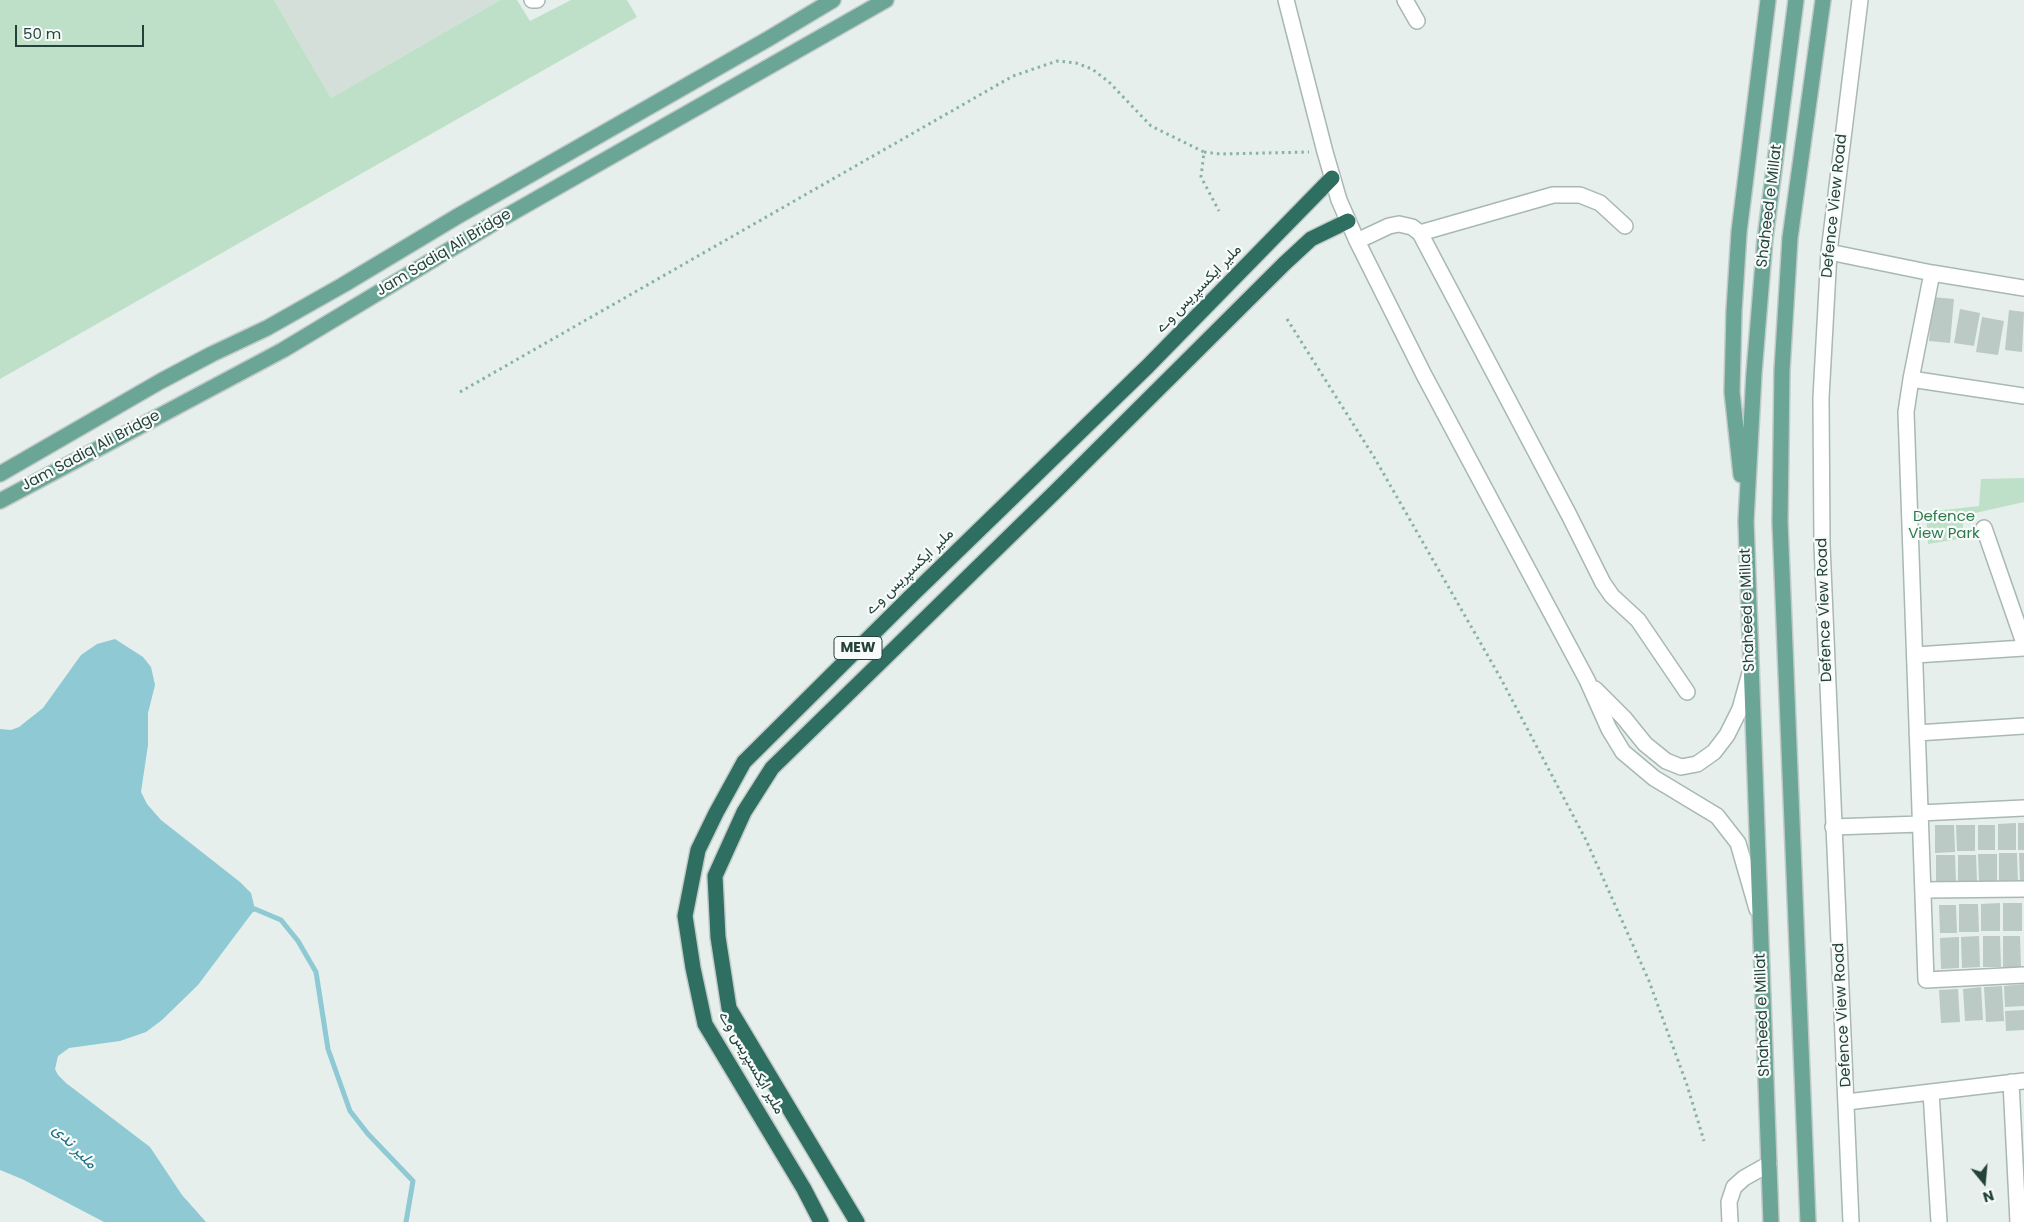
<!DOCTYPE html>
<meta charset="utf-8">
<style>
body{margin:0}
#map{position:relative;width:2024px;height:1222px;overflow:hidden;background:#e6efeb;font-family:Poppins,sans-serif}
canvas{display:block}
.north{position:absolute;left:1959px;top:1157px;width:50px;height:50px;-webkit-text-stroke:4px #f7fbf9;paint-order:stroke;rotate:163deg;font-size:14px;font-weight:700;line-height:20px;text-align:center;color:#24423a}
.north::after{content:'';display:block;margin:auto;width:18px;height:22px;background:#24423a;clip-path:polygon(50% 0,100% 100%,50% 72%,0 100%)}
.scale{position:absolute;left:15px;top:25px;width:129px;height:22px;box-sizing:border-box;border:2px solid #24423a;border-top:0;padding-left:6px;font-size:15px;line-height:18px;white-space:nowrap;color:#24423a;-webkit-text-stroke:4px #f7fbf9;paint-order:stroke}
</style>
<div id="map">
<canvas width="2024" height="1222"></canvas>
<div class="north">N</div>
<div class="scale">50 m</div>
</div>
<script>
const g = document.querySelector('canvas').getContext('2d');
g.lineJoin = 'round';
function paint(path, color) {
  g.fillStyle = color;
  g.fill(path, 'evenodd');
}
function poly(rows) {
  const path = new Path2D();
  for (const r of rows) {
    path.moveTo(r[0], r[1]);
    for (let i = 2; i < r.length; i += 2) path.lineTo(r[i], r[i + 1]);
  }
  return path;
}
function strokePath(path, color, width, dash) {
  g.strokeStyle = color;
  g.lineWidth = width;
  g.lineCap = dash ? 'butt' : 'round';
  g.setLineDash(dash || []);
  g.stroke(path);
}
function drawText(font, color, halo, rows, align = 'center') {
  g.font = font + ' Poppins,Vazirmatn,sans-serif';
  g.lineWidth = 4.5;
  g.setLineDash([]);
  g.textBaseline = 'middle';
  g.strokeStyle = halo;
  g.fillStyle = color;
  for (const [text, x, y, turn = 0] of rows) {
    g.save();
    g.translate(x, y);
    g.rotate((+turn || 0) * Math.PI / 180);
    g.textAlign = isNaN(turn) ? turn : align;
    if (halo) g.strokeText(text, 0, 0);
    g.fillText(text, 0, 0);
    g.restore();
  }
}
const built = poly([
 [274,0,500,0,331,98]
]);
const green = poly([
 [0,0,274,0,331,98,500,0,517,0,530,21,571,0,627,0,637,17,0,379],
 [2024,478,2024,502,1962,516,1964,538,1928,544,1926,512,1979,506,1981,479]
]);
const water = poly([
 [115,639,143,657,151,667,155,685,148,713,148,745,141,792,147,804,161,820,240,882,251,893,255,909,198,985,162,1020,146,1032,120,1041,69,1048,58,1056,55,1069,58,1075,66,1083,150,1147,182,1195,206,1222,104,1222,22,1179,0,1170,0,729,11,730,19,727,43,708,81,655,97,644]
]);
const stream = poly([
 [249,911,255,909,281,920,298,941,316,972,328,1049,350,1111,368,1134,413,1181,406,1222]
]);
const building = poly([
 [1933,297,1954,299,1950,343,1929,341],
 [1960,309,1980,313,1974,346,1954,343],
 [2009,310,2024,312,2022,352,2005,350],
 [1982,317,2004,321,1998,355,1976,352],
 [2016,823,2016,850,1998,850,1998,824],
 [2018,823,2024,823,2024,850,2018,850],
 [1935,825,1954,825,1955,852,1935,853],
 [1956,825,1975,825,1975,851,1957,851],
 [1978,825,1995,825,1995,850,1978,850],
 [1999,853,2017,853,2018,883,1999,883],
 [2019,853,2024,853,2024,883,2020,883],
 [1978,854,1997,854,1997,882,1979,883],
 [1936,855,1955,855,1956,883,1936,883],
 [1958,855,1976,855,1977,882,1958,882],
 [2000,903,2000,931,1981,931,1981,904],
 [2003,903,2022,903,2022,931,2003,931],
 [1959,904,1978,904,1979,932,1959,932],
 [1939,905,1956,905,1957,933,1940,933],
 [1979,936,1980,967,1962,968,1961,937],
 [1983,936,2000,936,2001,967,1983,967],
 [2003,936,2020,936,2021,967,2003,967],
 [1959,937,1959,968,1941,969,1940,938],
 [2024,984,2024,1006,2005,1007,2004,986],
 [2002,986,2004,1021,1986,1022,1984,987],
 [1981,987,1983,1020,1965,1021,1963,989],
 [1958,989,1960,1022,1941,1023,1939,990],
 [2024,1010,2024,1030,2006,1031,2005,1011]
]);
const path = poly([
 [1204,152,1220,154,1309,152],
 [1287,319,1374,457,1500,677,1586,840,1649,981,1687,1085,1704,1141],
 [460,392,1013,76,1057,61,1076,63,1092,69,1109,82,1151,126,1204,152,1201,177,1219,211]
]);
const minor = poly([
 [532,0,537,0],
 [1286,0,1325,152,1339,200,1357,241,1424,375,1587,680,1609,729,1623,752,1654,778,1717,816,1738,843,1757,909],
 [1405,0,1417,21],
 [1420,233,1553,195,1580,195,1600,203,1625,226],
 [1357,241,1389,226,1399,224,1412,227,1420,233,1569,515,1603,583,1612,596,1638,620,1687,692],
 [1829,252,1932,273,2024,288],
 [1932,273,1911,379,1906,412,1926,980,2024,975],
 [1911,379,2024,396],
 [1984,528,2024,643],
 [1915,655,2024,648],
 [1595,689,1624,718,1645,744,1666,761,1681,767,1697,764,1714,752,1727,735,1740,709,1750,673],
 [1917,733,2024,726],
 [1920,813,2024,808],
 [1833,827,1920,824],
 [1924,890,2024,889],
 [2011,1082,2018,1222],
 [1931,1092,1939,1222],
 [1847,1102,2024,1081],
 [1730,1222,1729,1202,1734,1187,1744,1178,1769,1164],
 [1851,1222,1822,545,1821,398,1829,252,1860,0]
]);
const major = poly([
 [0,474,161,381,212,354,267,328,343,285,458,216,768,39,833,0],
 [1741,475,1732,392,1734,311,1739,232,1768,0],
 [0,501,283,350,489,226,886,0],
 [1771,1222,1746,521,1754,373,1765,239,1796,0],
 [1808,1222,1780,522,1782,370,1790,238,1823,0]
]);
const highway = poly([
 [821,1222,804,1189,705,1024,693,968,685,916,698,850,716,813,744,762,910,597,1148,366,1332,178],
 [857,1222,729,1008,718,937,715,876,744,812,772,768,1055,492,1284,264,1311,239,1348,221]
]);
const shields = [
 [858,648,48]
];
const shieldNames = [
 ["MEW",858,648]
];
const streetNames = [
 ["Shaheed e Millat",1770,206,-83],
 ["Defence View Road",1835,206,-84],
 ["Jam Sadiq Ali Bridge",444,253,-31],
 ["ملیر ایکسپریس وے",1199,289,-46],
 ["Jam Sadiq Ali Bridge",91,451,-28],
 ["ملیر ایکسپریس وے",910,572,-44],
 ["Shaheed e Millat",1748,610,-92],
 ["Defence View Road",1825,610,-92],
 ["Shaheed e Millat",1763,1015,-92],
 ["Defence View Road",1843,1015,-93],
 ["ملیر ایکسپریس وے",751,1063,60]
];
const parkNames = [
 ["Defence",1944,517],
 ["View Park",1944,534]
];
const waterNames = [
 ["ملیر ندی",74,1147,46]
];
paint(built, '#d4dfda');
paint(green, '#bfe0c8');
paint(water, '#8ec9d4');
strokePath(stream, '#8ec9d4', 5);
paint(building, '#bbcac4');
strokePath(minor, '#a8b8b2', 18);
strokePath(major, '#c2cac8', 18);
strokePath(highway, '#c2cac8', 18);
strokePath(path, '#86b3a5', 3, [2.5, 4]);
strokePath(minor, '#fff', 15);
strokePath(major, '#6aa596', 15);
strokePath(highway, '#2f6f62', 15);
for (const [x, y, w] of shields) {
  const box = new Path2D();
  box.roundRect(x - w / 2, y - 11.5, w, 23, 4);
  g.fillStyle = '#f7fbf9';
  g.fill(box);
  strokePath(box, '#24423a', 1);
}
drawText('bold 14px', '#24423a', null, shieldNames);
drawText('15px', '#24423a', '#f7fbf9', streetNames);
drawText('15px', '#2d7a4b', '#f7fbf9', parkNames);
drawText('italic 16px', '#1c6f80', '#f7fbf9', waterNames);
</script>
